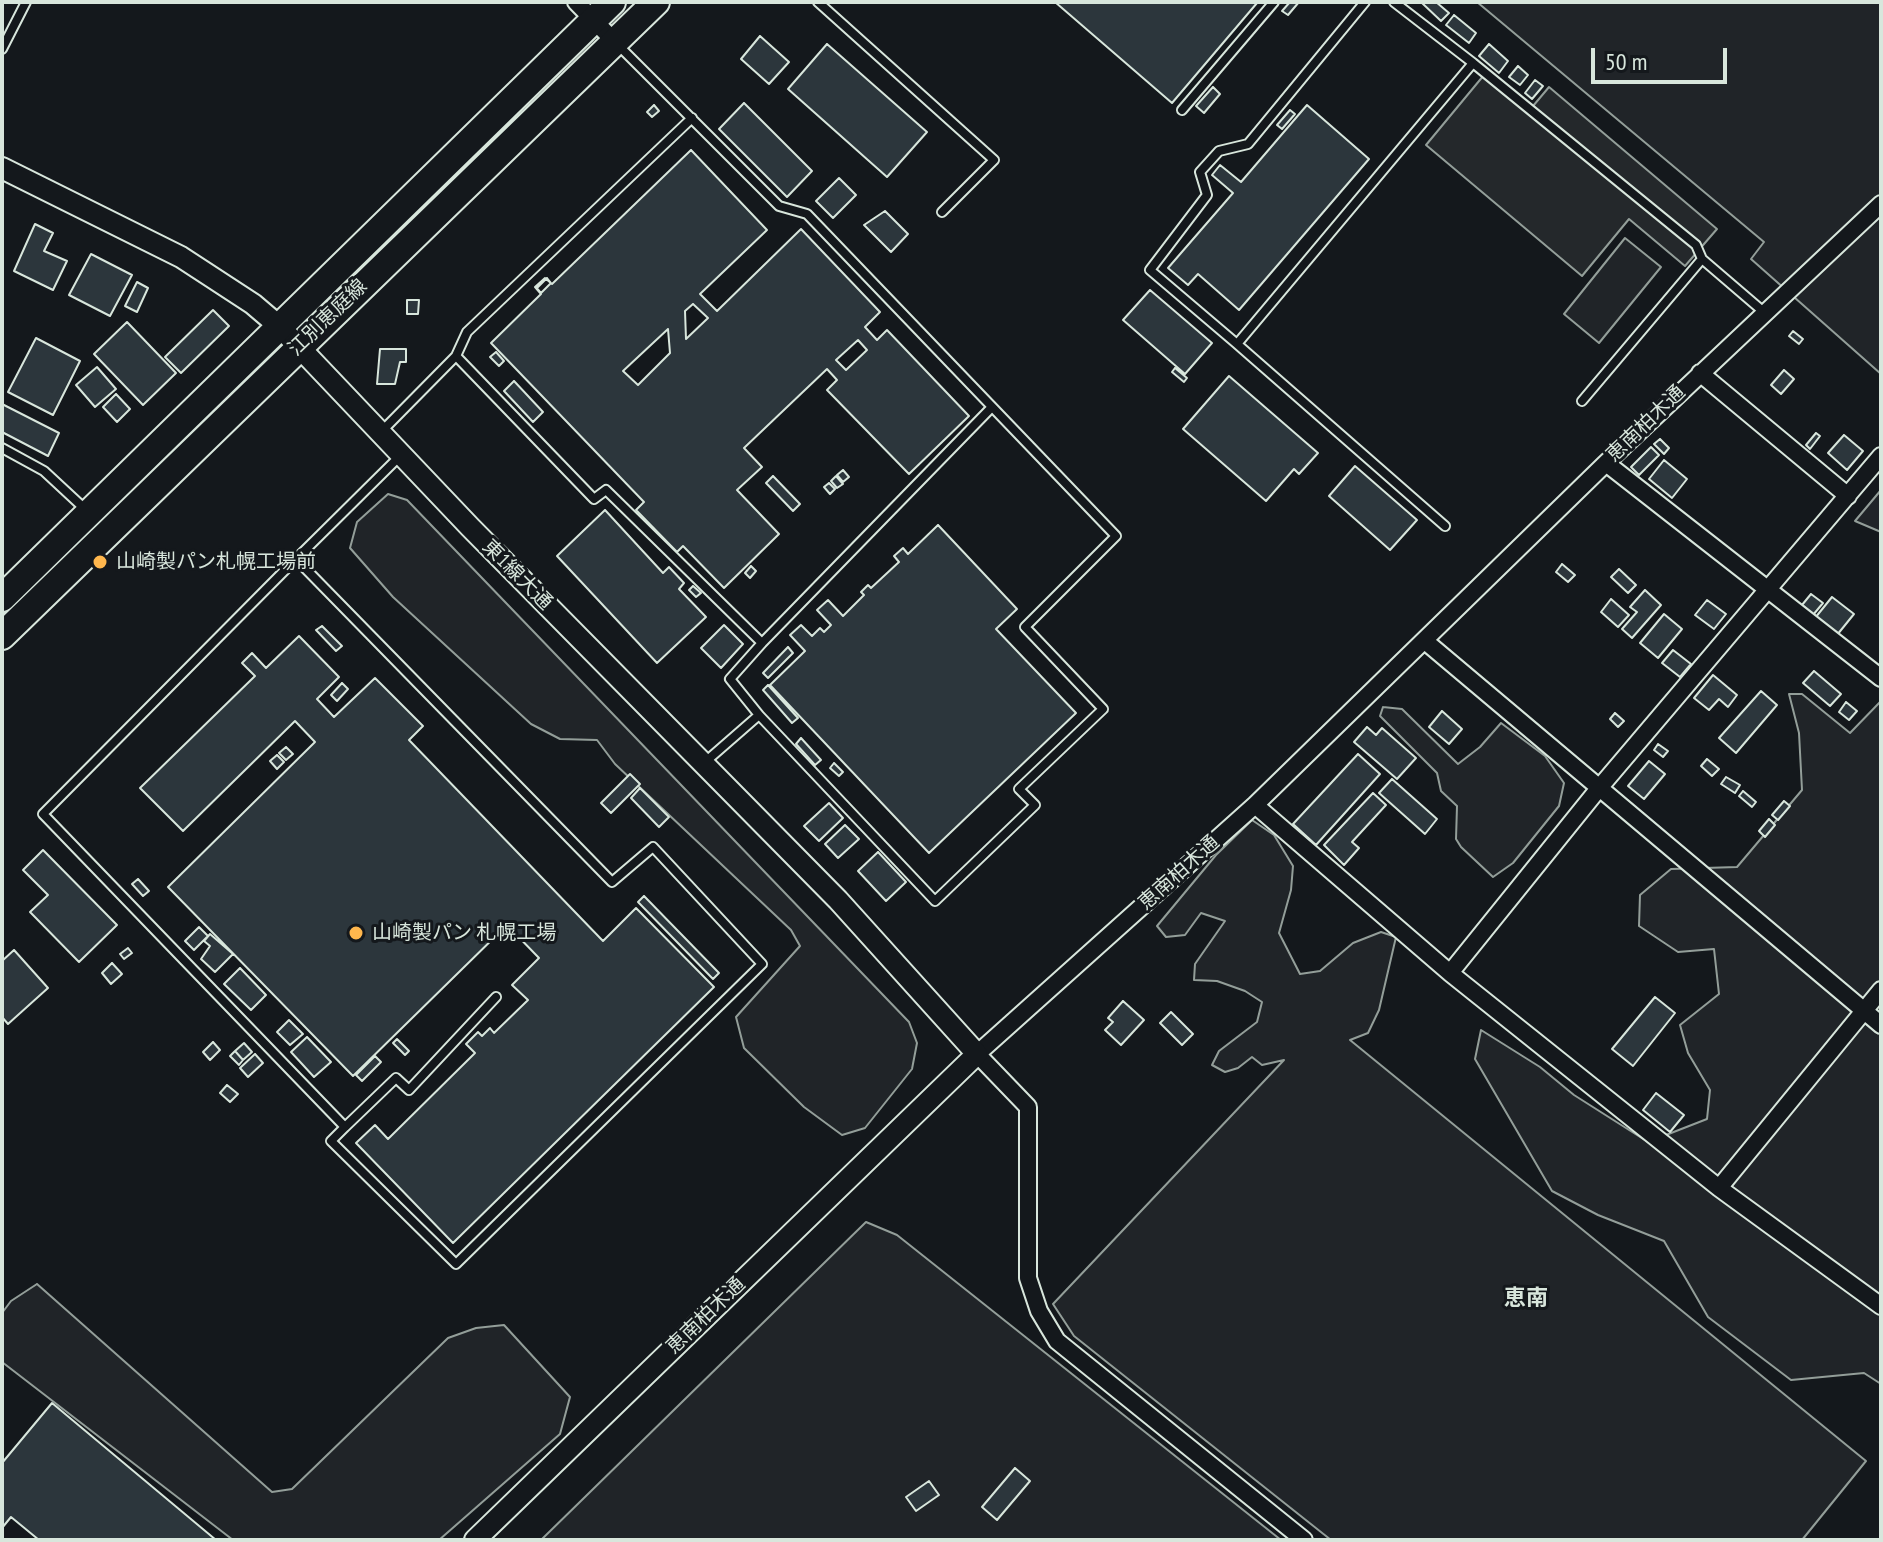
<!DOCTYPE html>
<meta charset="utf-8">
<style>
body{margin:0}
#map{position:relative;width:1883px;height:1542px;overflow:hidden;background:#14181c;font-family:"PT Sans Narrow",sans-serif}
canvas{display:block}
.frame{position:absolute;inset:0;border:4px solid #d8e6dc;pointer-events:none}
.scale{position:absolute;left:1591px;top:48px;width:136px;height:36px;box-sizing:border-box;border:4px solid #d8e6dc;border-top:0;padding-left:10px;font-size:24px;line-height:28px;white-space:nowrap;color:#d8e6dc;-webkit-text-stroke:6px #14181c;paint-order:stroke}
</style>
<div id="map">
<canvas width="1883" height="1542"></canvas>
<div class="frame"></div>
<div class="scale">50 m</div>
</div>
<script>
const g = document.querySelector('canvas').getContext('2d');
g.lineJoin = 'round';
function paint(path, color) {
  g.fillStyle = color;
  g.fill(path, 'evenodd');
}
function poly(rows) {
  const path = new Path2D();
  for (const r of rows) {
    path.moveTo(r[0], r[1]);
    for (let i = 2; i < r.length; i += 2) path.lineTo(r[i], r[i + 1]);
  }
  return path;
}
function strokePath(path, color, width, dash) {
  g.strokeStyle = color;
  g.lineWidth = width;
  g.lineCap = dash ? 'butt' : 'round';
  g.setLineDash(dash || []);
  g.stroke(path);
}
function drawText(font, color, halo, rows, align = 'center') {
  g.font = font + ' "PT Sans Narrow","Noto Sans JP",sans-serif';
  g.lineWidth = 6;
  g.setLineDash([]);
  g.textBaseline = 'middle';
  g.strokeStyle = halo;
  g.fillStyle = color;
  for (const [text, x, y, turn = 0] of rows) {
    g.save();
    g.translate(x, y);
    g.rotate((+turn || 0) * Math.PI / 180);
    g.textAlign = isNaN(turn) ? turn : align;
    if (halo) g.strokeText(text, 0, 0);
    g.fillText(text, 0, 0);
    g.restore();
  }
}
const green = poly([
 [1477,2,1881,2,1881,374,1751,259,1764,242,1477,2],
 [1625,238,1661,267,1599,343,1564,314,1625,238],
 [1881,490,1881,532,1855,521,1881,490],
 [388,494,407,500,909,1022,917,1043,912,1069,865,1128,842,1135,804,1107,744,1048,736,1017,800,946,791,930,615,764,597,740,560,739,531,724,393,597,350,548,357,522,388,494],
 [1789,694,1802,694,1850,733,1881,701,1881,1384,1864,1373,1791,1380,1708,1317,1664,1241,1598,1215,1552,1191,1475,1059,1481,1030,1540,1067,1574,1095,1648,1142,1707,1119,1710,1090,1688,1053,1680,1025,1719,994,1714,949,1678,952,1639,926,1640,895,1671,869,1737,867,1802,790,1799,733,1789,694],
 [1383,707,1402,709,1458,764,1480,747,1501,723,1545,756,1564,783,1559,806,1513,863,1493,877,1461,847,1456,839,1457,806,1441,791,1437,773,1380,716,1383,707],
 [1252,820,1274,835,1293,866,1291,890,1279,933,1300,974,1320,971,1353,943,1381,932,1396,937,1379,1010,1368,1033,1350,1040,1866,1461,1802,1540,1331,1540,1074,1336,1053,1304,1284,1060,1262,1065,1252,1057,1238,1068,1225,1072,1212,1065,1219,1051,1257,1022,1262,1002,1245,991,1217,981,1194,980,1195,964,1225,921,1201,913,1185,935,1166,937,1157,926,1216,855,1252,820],
 [866,1222,897,1235,1281,1540,541,1540,866,1222],
 [37,1284,272,1492,292,1489,448,1338,476,1328,504,1325,570,1397,560,1434,439,1540,233,1540,2,1362,2,1313,11,1301,37,1284]
]);
const parking = poly([
 [1484,75,1528,112,1549,87,1717,229,1685,266,1629,219,1582,276,1426,145,1484,75]
]);
const building = poly([
 [1055,2,1256,2,1257,3,1172,103,1055,2],
 [1290,2,1299,2,1288,15,1282,11,1290,2],
 [1436,2,1449,13,1441,21,1422,3,1436,2],
 [1454,15,1476,33,1469,43,1446,25,1454,15],
 [760,36,789,62,769,84,741,59,760,36],
 [827,44,927,132,887,177,788,89,827,44],
 [1489,44,1508,61,1499,73,1479,56,1489,44],
 [1518,66,1528,75,1520,85,1509,77,1518,66],
 [1535,80,1543,86,1532,99,1525,93,1535,80],
 [1213,87,1220,94,1204,113,1196,106,1213,87],
 [744,103,812,171,787,197,719,129,744,103],
 [654,105,659,111,652,117,647,112,654,105],
 [1307,105,1369,159,1239,310,1198,274,1188,285,1168,268,1233,193,1212,175,1220,165,1241,182,1307,105],
 [1290,110,1295,114,1282,129,1277,125,1290,110],
 [691,150,767,230,700,294,717,311,801,229,880,312,865,327,877,340,887,330,969,416,909,474,827,390,837,380,827,369,744,448,762,467,737,490,779,534,724,588,683,546,677,552,636,510,644,502,491,343,541,294,535,287,545,278,552,284,691,150],
 [693,304,708,318,686,339,685,311,693,304],
 [668,329,670,353,638,385,623,371,668,329],
 [858,340,867,350,846,370,836,360,858,340],
 [839,178,856,195,833,218,816,201,839,178],
 [885,211,908,234,891,252,864,225,885,211],
 [35,224,53,233,44,251,67,261,53,290,14,271,35,224],
 [91,254,132,275,110,316,69,295,91,254],
 [547,278,551,283,541,293,537,288,547,278],
 [137,282,148,288,137,312,125,306,137,282],
 [1150,290,1212,343,1185,374,1123,320,1150,290],
 [407,300,419,300,418,314,407,314,407,300],
 [213,310,229,326,181,373,165,357,213,310],
 [127,322,176,373,143,405,94,354,127,322],
 [1793,331,1803,339,1799,344,1789,336,1793,331],
 [36,338,80,361,53,415,8,392,36,338],
 [380,349,406,349,406,362,400,362,395,384,377,384,380,349],
 [496,352,504,361,499,366,490,357,496,352],
 [97,367,116,389,95,407,76,385,97,367],
 [1175,368,1187,378,1184,382,1172,372,1175,368],
 [1784,370,1794,379,1781,394,1771,385,1784,370],
 [1229,376,1318,453,1299,474,1294,469,1266,501,1183,429,1229,376],
 [514,381,543,412,533,422,504,391,514,381],
 [116,394,130,409,117,422,103,407,116,394],
 [2,404,59,433,48,456,2,432,2,404],
 [1816,433,1820,436,1810,449,1806,445,1816,433],
 [1844,435,1863,451,1847,470,1828,453,1844,435],
 [1660,439,1669,448,1664,454,1654,444,1660,439],
 [1651,447,1659,455,1639,475,1631,467,1651,447],
 [1664,460,1687,479,1672,498,1649,479,1664,460],
 [1355,466,1417,520,1390,550,1329,496,1355,466],
 [843,470,849,477,843,482,837,475,843,470],
 [773,476,800,504,793,511,766,483,773,476],
 [836,476,843,484,837,488,831,481,836,476],
 [829,483,835,489,830,494,824,487,829,483],
 [605,510,663,573,669,567,684,583,679,589,706,617,657,663,557,556,605,510],
 [938,525,1017,609,996,629,1076,713,929,853,770,685,805,651,790,635,801,625,812,636,820,628,824,632,831,625,817,610,828,600,843,616,864,595,861,592,868,585,871,588,899,562,894,556,903,548,908,554,938,525],
 [1562,564,1575,575,1568,582,1556,572,1562,564],
 [751,566,756,571,750,578,745,573,751,566],
 [1619,569,1636,585,1628,593,1611,577,1619,569],
 [693,586,701,593,696,597,689,590,693,586],
 [1645,590,1661,605,1632,638,1622,629,1637,612,1630,607,1645,590],
 [1811,594,1823,603,1813,615,1802,605,1811,594],
 [1832,597,1854,614,1837,635,1815,618,1832,597],
 [1611,599,1629,615,1618,627,1601,612,1611,599],
 [1707,600,1726,614,1714,629,1695,615,1707,600],
 [1664,614,1682,629,1658,658,1640,643,1664,614],
 [724,625,743,644,721,668,701,648,724,625],
 [322,626,342,646,336,651,316,630,322,626],
 [299,636,339,677,317,699,334,717,375,678,423,726,409,740,603,941,636,908,714,987,453,1243,356,1143,375,1125,388,1139,475,1053,466,1044,478,1032,482,1036,490,1028,494,1033,528,1000,512,985,539,958,507,925,353,1076,168,887,315,742,295,721,183,831,140,788,255,676,242,663,252,653,266,668,299,636],
 [788,647,793,653,768,678,763,673,788,647],
 [1673,650,1691,664,1680,677,1662,663,1673,650],
 [1814,671,1841,694,1830,706,1803,683,1814,671],
 [1713,675,1737,695,1728,707,1719,699,1709,710,1694,698,1713,675],
 [342,683,348,689,337,701,331,695,342,683],
 [768,685,798,718,792,723,763,690,768,685],
 [1761,691,1777,705,1736,753,1719,738,1761,691],
 [1846,702,1857,711,1849,720,1839,712,1846,702],
 [1442,711,1462,729,1449,744,1429,727,1442,711],
 [1615,713,1624,721,1618,727,1610,719,1615,713],
 [1367,727,1376,735,1382,728,1416,758,1397,779,1354,742,1367,727],
 [801,738,821,760,815,765,796,744,801,738],
 [1658,744,1668,751,1663,757,1654,750,1658,744],
 [286,747,293,754,286,760,279,753,286,747],
 [1358,754,1380,774,1316,845,1293,824,1358,754],
 [277,755,284,762,277,769,270,761,277,755],
 [1707,759,1719,769,1712,776,1701,766,1707,759],
 [1649,761,1665,774,1644,799,1628,786,1649,761],
 [834,763,843,772,839,776,830,768,834,763],
 [630,774,640,784,611,813,601,803,630,774],
 [1726,777,1740,785,1735,793,1721,784,1726,777],
 [1392,779,1437,819,1425,834,1379,793,1392,779],
 [640,788,669,817,659,827,631,798,640,788],
 [1743,791,1756,802,1752,807,1739,796,1743,791],
 [1373,793,1386,805,1352,842,1359,848,1344,865,1324,845,1373,793],
 [1784,801,1790,806,1778,820,1772,815,1784,801],
 [829,803,843,818,819,841,804,826,829,803],
 [1769,819,1775,825,1765,837,1759,831,1769,819],
 [845,825,859,839,838,858,825,844,845,825],
 [43,850,117,925,79,962,30,912,48,895,23,870,43,850],
 [878,852,906,882,886,901,858,871,878,852],
 [138,879,149,891,143,896,132,884,138,879],
 [644,896,719,973,713,979,638,902,644,896],
 [199,927,208,936,194,950,185,941,199,927],
 [210,934,233,954,215,972,201,959,210,946,204,941,210,934],
 [128,948,132,953,124,959,120,954,128,948],
 [14,950,48,988,8,1024,2,1017,2,961,14,950],
 [112,963,122,974,111,984,102,973,112,963],
 [240,968,266,995,251,1010,224,984,240,968],
 [1655,997,1675,1013,1633,1066,1612,1049,1655,997],
 [1123,1001,1144,1020,1121,1045,1105,1030,1113,1022,1108,1018,1123,1001],
 [1171,1012,1193,1034,1182,1045,1160,1023,1171,1012],
 [289,1020,303,1034,290,1045,277,1032,289,1020],
 [307,1037,331,1062,314,1077,291,1052,307,1037],
 [397,1039,409,1051,405,1055,393,1043,397,1039],
 [213,1042,220,1050,210,1060,203,1052,213,1042],
 [244,1043,252,1052,243,1060,235,1051,244,1043],
 [235,1051,243,1060,239,1065,230,1056,235,1051],
 [255,1054,263,1063,248,1077,240,1068,255,1054],
 [375,1056,381,1062,362,1081,356,1075,375,1056],
 [227,1085,238,1094,230,1102,220,1093,227,1085],
 [1656,1093,1684,1115,1670,1132,1643,1110,1656,1093],
 [52,1403,216,1540,39,1540,11,1517,2,1528,2,1463,52,1403],
 [1015,1468,1030,1481,997,1520,982,1507,1015,1468],
 [929,1481,939,1495,916,1511,906,1497,929,1481]
]);
const service = poly([
 [818,2,994,160,942,212],
 [1394,2,1473,63,1237,344,1445,526],
 [616,43,779,206,807,214,1116,536,1025,627,1103,709,1019,789,1035,805,935,901,759,715],
 [2,49,26,2],
 [1473,63,1696,245,1702,259,1765,313],
 [1182,110,1274,2],
 [1237,344,1150,270,1207,195,1200,172,1219,151,1248,144,1365,2],
 [456,356,594,499,606,490,762,643,992,407],
 [1582,401,1702,259],
 [381,432,456,356,467,332,692,118],
 [2,448,44,471,86,510],
 [296,559,612,882,653,847,762,964,456,1264,331,1141,345,1127,43,814,296,559,400,456],
 [704,763,759,715,730,679,762,643],
 [345,1127,396,1078,409,1090,496,997]
]);
const minor = poly([
 [576,2,615,42],
 [1700,373,1848,496],
 [1606,463,1881,678],
 [1425,641,1881,1025],
 [1255,805,1450,973,1719,1188,1881,1306],
 [1450,973,1600,787,1881,456],
 [1719,1188,1881,990],
 [1304,1540,1057,1341,1039,1311,1028,1278,1028,1107,977,1054,1255,805,1606,463,1881,204]
]);
const tertiary = poly([
 [2,168,181,257,253,304,280,327,470,527,838,900,977,1054,475,1540]
]);
const primary = poly([
 [2,598,612,2],
 [2,636,656,2]
]);
const markers = [
 [100,562,8,"#ffb74d"],
 [356,933,8,"#ffb74d"]
];
const streetNames = [
 ["江別恵庭線",328,318,-44],
 ["恵南柏木通",1646,424,-44],
 ["東1線大通",517,575,45],
 ["恵南柏木通",1179,873,-42],
 ["恵南柏木通",706,1316,-44]
];
const poiNames = [
 ["山崎製パン札幌工場前",116,562],
 ["山崎製パン 札幌工場",372,933]
];
const neighbourhoodNames = [
 ["恵南",1526,1299]
];
paint(green, '#202428');
strokePath(green, '#939e99', 2);
paint(parking, '#24282b');
strokePath(parking, '#939e99', 2);
paint(building, '#2c363c');
strokePath(building, '#d8e6dc', 2);
strokePath(service, '#d8e6dc', 12);
strokePath(minor, '#d8e6dc', 20);
strokePath(tertiary, '#d8e6dc', 24);
strokePath(primary, '#d8e6dc', 30);
strokePath(service, '#14181c', 8);
strokePath(minor, '#14181c', 16);
strokePath(tertiary, '#14181c', 20);
strokePath(primary, '#14181c', 26);
for (const [x, y, r, color] of markers) {
  const dot = new Path2D();
  dot.arc(x, y, r, 0, 2 * Math.PI);
  g.fillStyle = color;
  g.fill(dot);
  strokePath(dot, '#14181c', 3);
}
drawText('20px', '#d8e6dc', '#14181c', streetNames);
drawText('20px', '#d8e6dc', '#14181c', poiNames, 'left');
drawText('bold 22px', '#d8e6dc', '#14181c', neighbourhoodNames);
</script>
